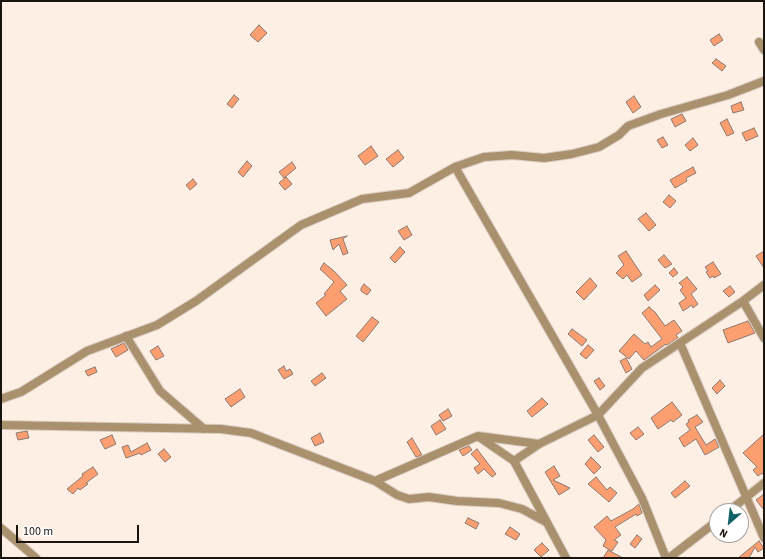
<!DOCTYPE html>
<style>
body{margin:0}
#map{position:relative;width:765px;height:559px;overflow:hidden;background:#fdefe4;font-family:"Source Sans 3",sans-serif}
canvas{display:block}
.frame{position:absolute;inset:0;border:2px solid #1a140f;pointer-events:none}
.north{position:absolute;left:709px;top:503px;width:40px;height:40px;box-sizing:border-box;background:#fff;border:1px solid #a3a19f;border-radius:50%;rotate:208deg;font-size:11px;font-weight:700;line-height:16px;text-align:center;color:#1a140f}
.north::after{content:'';display:block;margin:auto;width:14px;height:18px;background:#116167;clip-path:polygon(50% 0,100% 100%,50% 72%,0 100%)}
.scale{position:absolute;left:16px;top:525px;width:123px;height:18px;box-sizing:border-box;border:2px solid #1a140f;border-top:0;padding-left:5px;font-size:12px;line-height:14px;white-space:nowrap;color:#1a140f;-webkit-text-stroke:3px #fff;paint-order:stroke}
</style>
<div id="map">
<canvas width="765" height="559"></canvas>
<div class="frame"></div>
<div class="north">N</div>
<div class="scale">100 m</div>
</div>
<script>
const g = document.querySelector('canvas').getContext('2d');
g.lineJoin = 'round';
function paint(path, color) {
  g.fillStyle = color;
  g.fill(path, 'evenodd');
}
function poly(rows) {
  const path = new Path2D();
  for (const r of rows) {
    path.moveTo(r[0], r[1]);
    for (let i = 2; i < r.length; i += 2) path.lineTo(r[i], r[i + 1]);
  }
  return path;
}
function strokePath(path, color, width, dash) {
  g.strokeStyle = color;
  g.lineWidth = width;
  g.lineCap = dash ? 'butt' : 'round';
  g.setLineDash(dash || []);
  g.stroke(path);
}
const building = poly([
 [259,25,267,33,258,42,250,35,259,25],
 [719,34,723,40,714,46,710,40,719,34],
 [716,59,726,66,722,71,712,63,716,59],
 [234,95,239,99,232,108,227,104,234,95],
 [634,96,641,107,633,113,626,102,634,96],
 [741,102,744,110,733,113,731,106,741,102],
 [682,114,686,121,675,127,671,119,682,114],
 [727,119,734,133,727,136,720,123,727,119],
 [754,128,758,136,746,141,742,133,754,128],
 [663,137,668,145,662,148,657,140,663,137],
 [693,138,698,145,690,151,685,145,693,138],
 [371,146,378,156,365,165,358,156,371,146],
 [398,150,404,158,393,167,386,159,398,150],
 [247,161,252,166,243,177,238,172,247,161],
 [292,162,296,168,284,178,279,172,292,162],
 [693,167,696,173,686,178,687,181,675,188,670,180,693,167],
 [286,177,292,184,285,190,279,183,286,177],
 [193,179,197,184,190,190,186,185,193,179],
 [669,195,676,201,670,208,663,202,669,195],
 [646,213,656,225,649,231,638,219,646,213],
 [407,226,412,235,404,240,398,231,407,226],
 [347,236,343,239,348,253,343,255,339,244,333,250,330,240,347,236],
 [400,247,405,252,395,263,390,258,400,247],
 [626,251,642,275,632,282,627,275,623,279,616,273,624,265,618,256,626,251],
 [764,251,764,268,756,256,764,251],
 [664,255,672,264,665,268,658,260,664,255],
 [713,262,721,274,714,278,713,276,710,278,706,272,708,271,705,267,713,262],
 [324,263,334,271,347,285,340,291,347,299,326,316,316,303,326,295,324,294,334,282,320,269,324,263],
 [674,268,678,273,673,277,669,273,674,268],
 [687,277,697,289,691,294,698,304,693,308,692,305,683,311,679,303,686,298,680,290,683,287,679,283,687,277],
 [590,278,597,286,584,300,576,292,590,278],
 [364,284,371,290,367,295,361,291,361,288,364,284],
 [655,285,660,290,648,301,644,295,655,285],
 [730,286,735,292,729,297,723,291,730,286],
 [649,307,655,312,665,326,674,320,682,331,676,335,678,338,667,345,666,344,644,360,636,351,629,359,619,351,634,334,645,344,648,342,651,347,662,339,642,313,649,307],
 [372,317,379,322,363,342,356,336,372,317],
 [748,321,755,333,728,343,723,330,748,321],
 [572,329,587,340,582,346,568,334,572,329],
 [124,343,128,350,116,357,111,349,124,343],
 [588,345,594,350,586,359,580,354,588,345],
 [158,346,164,356,156,360,150,351,158,346],
 [626,358,632,369,626,373,620,361,626,358],
 [284,366,286,371,290,369,293,374,284,379,278,370,284,366],
 [95,367,97,372,88,376,85,371,95,367],
 [322,373,326,378,315,386,311,381,322,373],
 [599,378,605,386,600,390,594,381,599,378],
 [720,380,725,386,717,394,712,388,720,380],
 [240,389,245,397,231,407,225,399,240,389],
 [542,398,548,404,532,417,527,411,542,398],
 [672,402,682,415,673,422,671,420,658,429,651,418,672,402],
 [448,409,452,416,443,421,439,415,448,409],
 [697,415,703,422,695,427,706,445,715,439,719,447,705,455,696,439,684,447,679,438,690,430,686,424,689,422,688,420,697,415],
 [440,420,446,429,436,435,431,426,440,420],
 [638,427,644,434,636,440,630,433,638,427],
 [27,431,29,438,18,440,16,433,27,431],
 [320,433,324,442,315,446,311,438,320,433],
 [764,434,764,476,762,473,758,476,753,470,757,467,743,453,764,434],
 [112,435,116,444,105,449,100,440,112,435],
 [594,435,604,447,598,452,588,440,594,435],
 [412,438,422,455,416,457,407,442,412,438],
 [147,443,151,450,141,455,140,453,126,458,122,447,128,445,131,452,147,443],
 [469,446,472,450,463,456,459,450,469,446],
 [164,449,171,457,165,462,158,454,164,449],
 [477,449,496,474,492,477,484,469,478,474,474,468,480,464,471,454,477,449],
 [591,457,601,467,594,474,585,464,591,457],
 [554,466,560,476,553,480,570,488,559,495,545,472,554,466],
 [93,467,98,474,86,483,88,484,80,490,78,488,73,494,67,489,83,476,82,474,93,467],
 [596,477,607,490,610,487,617,493,609,502,588,484,596,477],
 [685,481,690,486,675,498,671,493,685,481],
 [764,494,764,510,756,500,764,494],
 [639,504,642,513,637,516,636,514,615,527,621,535,614,540,618,542,612,551,603,546,606,540,594,527,607,516,611,521,633,509,639,504],
 [468,518,479,523,476,529,465,523,468,518],
 [510,527,520,534,516,540,505,534,510,527],
 [637,535,642,539,635,548,630,544,637,535],
 [759,541,764,548,758,552,755,547,749,558,738,558,759,541],
 [542,543,549,550,541,557,534,550,542,543],
 [608,550,623,558,603,558,608,550]
]);
const street = poly([
 [759,42,764,50],
 [455,167,598,415,642,498,666,558],
 [743,301,764,338],
 [126,336,160,391,204,429],
 [680,343,764,538],
 [1,399,21,392,87,351,157,325,196,301,301,225,362,199,409,193,455,167,484,157,512,155,544,158,572,154,599,147,619,135,628,126,661,114,728,95,764,81],
 [1,425,221,429,251,433,375,481,478,436,539,444,598,415,642,368,743,301,764,285],
 [479,437,514,461,566,558],
 [514,461,539,444],
 [375,481,397,495,409,499,429,497,457,501,499,503,522,509,546,522],
 [729,511,764,483],
 [1,528,36,558],
 [669,558,717,521]
]);
paint(building, '#fc9e6f');
strokePath(building, '#8c7971', 1);
strokePath(street, '#d9ccc2', 10);
strokePath(street, '#aa916e', 8);
</script>
